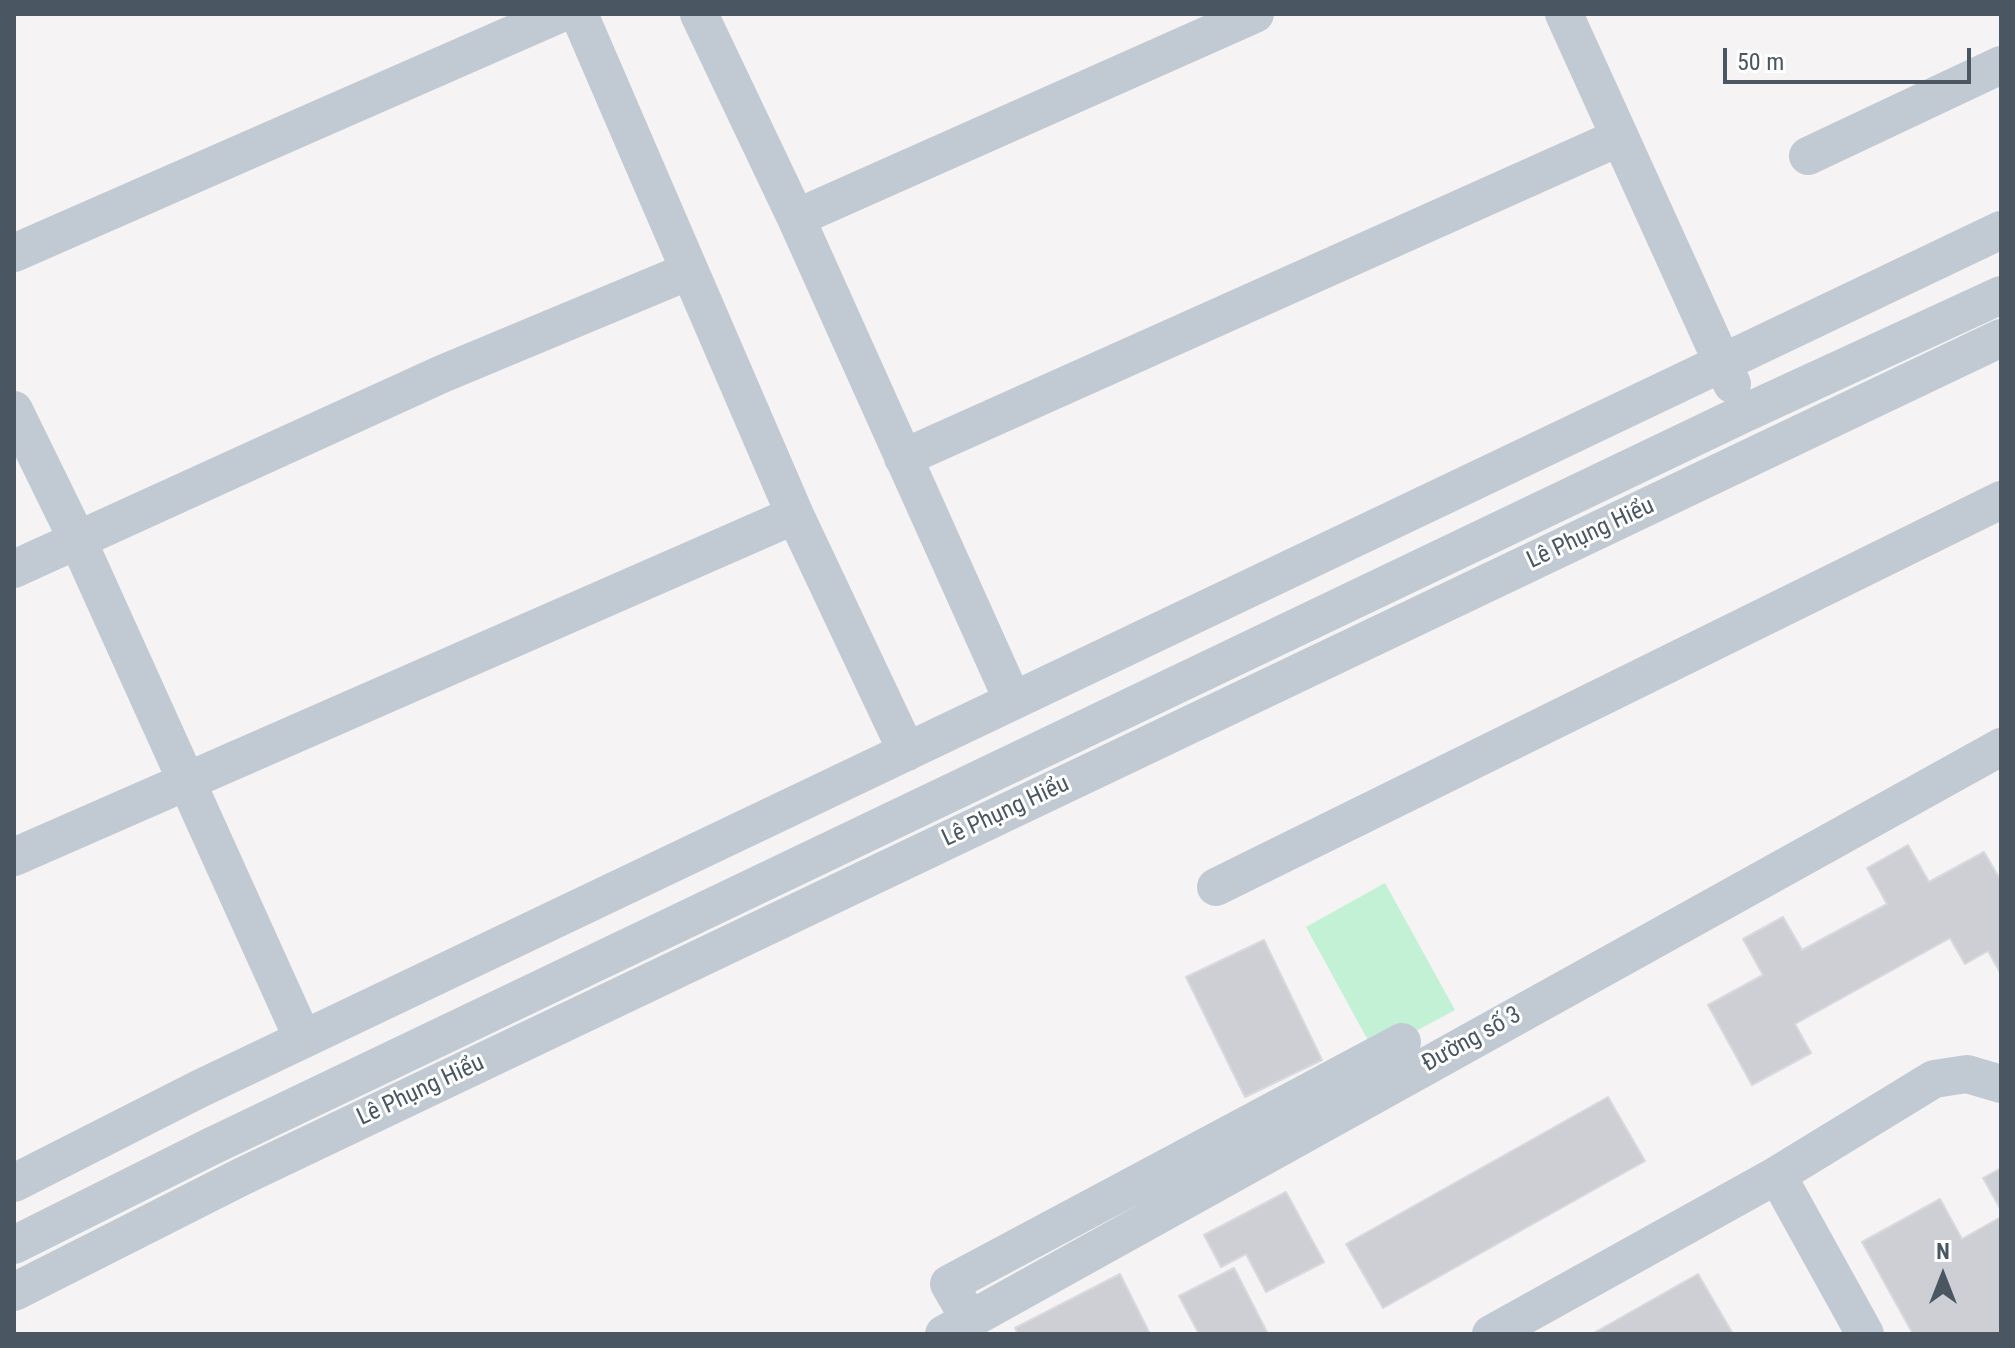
<!DOCTYPE html>
<meta charset="utf-8">
<style>
body{margin:0}
#map{position:relative;width:2015px;height:1348px;overflow:hidden;background:#f5f3f3;font-family:"Roboto Condensed",sans-serif}
canvas{display:block}
.frame{position:absolute;inset:0;border:16px solid #4a5661;pointer-events:none}
.north{position:absolute;left:1903px;top:1236px;width:80px;height:80px;-webkit-text-stroke:6px #fff;paint-order:stroke;rotate:0deg;font-size:22px;font-weight:700;line-height:32px;text-align:center;color:#4a5661}
.north::after{content:'';display:block;margin:auto;width:28px;height:36px;background:#4a5661;clip-path:polygon(50% 0,100% 100%,50% 72%,0 100%)}
.scale{position:absolute;left:1723px;top:48px;width:248px;height:36px;box-sizing:border-box;border:4px solid #4a5661;border-top:0;padding-left:10px;font-size:24px;line-height:28px;white-space:nowrap;color:#4a5661;-webkit-text-stroke:6px #fff;paint-order:stroke}
</style>
<div id="map">
<canvas width="2015" height="1348"></canvas>
<div class="frame"></div>
<div class="north">N</div>
<div class="scale">50 m</div>
</div>
<script>
const g = document.querySelector('canvas').getContext('2d');
g.lineJoin = 'round';
function paint(path, color) {
  g.fillStyle = color;
  g.fill(path, 'evenodd');
}
function poly(rows) {
  const path = new Path2D();
  for (const r of rows) {
    path.moveTo(r[0], r[1]);
    for (let i = 2; i < r.length; i += 2) path.lineTo(r[i], r[i + 1]);
  }
  return path;
}
function strokePath(path, color, width, dash) {
  g.strokeStyle = color;
  g.lineWidth = width;
  g.lineCap = dash ? 'butt' : 'round';
  g.setLineDash(dash || []);
  g.stroke(path);
}
function drawText(font, color, halo, rows, align = 'center') {
  g.font = font + ' "Roboto Condensed",sans-serif';
  g.lineWidth = 6;
  g.setLineDash([]);
  g.textBaseline = 'middle';
  g.strokeStyle = halo;
  g.fillStyle = color;
  for (const [text, x, y, turn = 0] of rows) {
    g.save();
    g.translate(x, y);
    g.rotate((+turn || 0) * Math.PI / 180);
    g.textAlign = isNaN(turn) ? turn : align;
    if (halo) g.strokeText(text, 0, 0);
    g.fillText(text, 0, 0);
    g.restore();
  }
}
const green = poly([
 [1385,883,1455,1010,1375,1053,1306,927]
]);
const building = poly([
 [1908,845,1929,882,1984,852,2001,881,2001,974,1988,951,1965,964,1950,938,1795,1024,1811,1053,1752,1085,1708,1005,1763,975,1743,939,1783,917,1802,950,1887,904,1867,868,1908,845],
 [1264,940,1322,1060,1245,1097,1186,977,1264,940],
 [1608,1097,1645,1161,1383,1308,1346,1244,1608,1097],
 [2001,1168,2001,1210,1983,1178,2001,1168],
 [1286,1192,1324,1262,1266,1292,1246,1254,1221,1267,1204,1235,1286,1192],
 [1940,1199,1962,1239,2001,1217,2001,1334,1913,1334,1862,1242,1940,1199],
 [1234,1268,1268,1334,1199,1334,1179,1296,1234,1268],
 [1120,1274,1150,1334,1018,1334,1015,1328,1120,1274],
 [1698,1274,1733,1334,1592,1334,1698,1274]
]);
const minor = poly([
 [579,14,795,515,907,752],
 [699,14,796,218,1013,701],
 [1564,14,1732,384],
 [1808,156,2001,65],
 [796,218,1255,14],
 [14,253,559,14],
 [14,410,78,541,303,1039],
 [903,458,1620,137],
 [14,569,442,374,689,271],
 [14,857,795,515],
 [1216,887,2001,500],
 [1777,1175,1865,1334],
 [14,1183,199,1089,2001,230],
 [14,1245,210,1147,1745,413,2001,295],
 [14,1292,243,1176,2001,338],
 [970,1320,949,1284,1402,1042],
 [944,1334,2001,747],
 [1491,1334,1777,1175,1934,1079,1967,1074,2001,1084]
]);
const streetNames = [
 ["Lê Phụng Hiểu",1591,534,-25],
 ["Lê Phụng Hiểu",1006,812,-25],
 ["Đường số 3",1472,1040,-29],
 ["Lê Phụng Hiểu",421,1091,-25]
];
paint(green, '#c3f1d5');
paint(building, '#cdcfd5');
strokePath(building, '#d7d9de', 2);
strokePath(minor, '#c1cad2', 38);
drawText('24px', '#4a5661', '#fff', streetNames);
</script>
